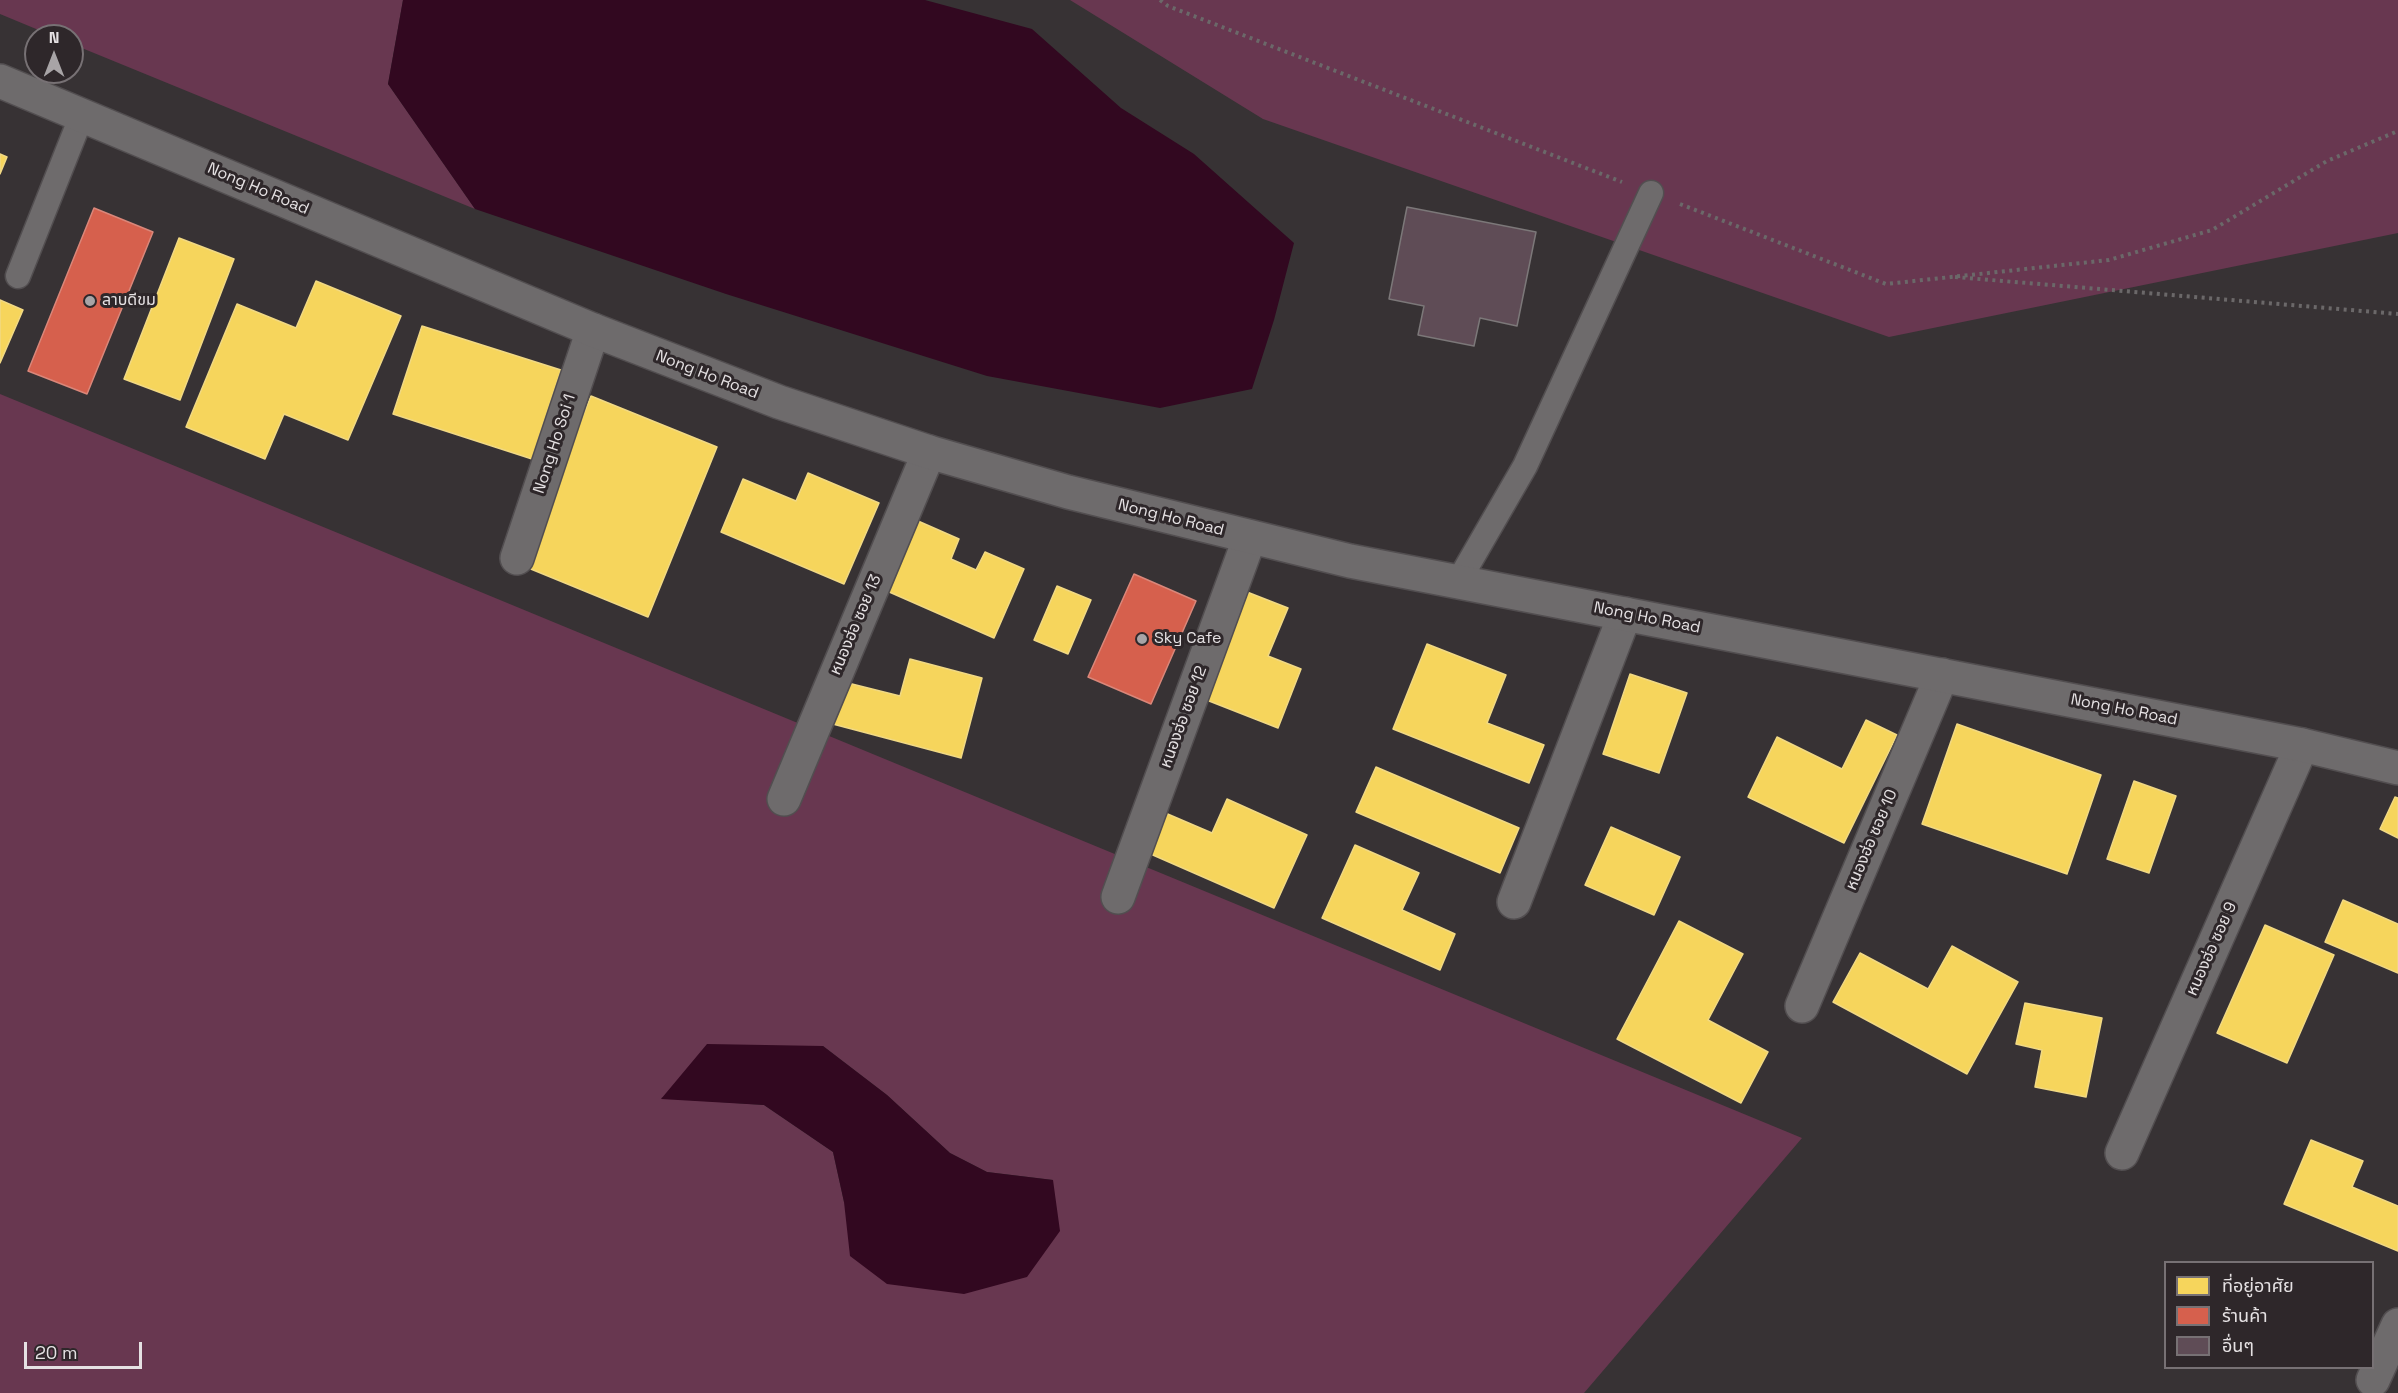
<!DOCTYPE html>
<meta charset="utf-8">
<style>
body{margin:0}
#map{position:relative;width:2398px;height:1393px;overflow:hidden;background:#373234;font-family:"Space Grotesk","Noto Sans Thai",sans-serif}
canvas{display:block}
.legend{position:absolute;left:2164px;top:1261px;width:210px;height:108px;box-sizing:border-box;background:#2e272a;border:2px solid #777174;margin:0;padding:8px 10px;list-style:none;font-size:18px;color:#e5e1e3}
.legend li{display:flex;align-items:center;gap:12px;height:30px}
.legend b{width:30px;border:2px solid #777174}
.north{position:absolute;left:24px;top:24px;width:60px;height:60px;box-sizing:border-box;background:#2e272a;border:2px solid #777174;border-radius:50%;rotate:0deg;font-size:16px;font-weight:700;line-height:24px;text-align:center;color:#e5e1e3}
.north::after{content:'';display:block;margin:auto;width:21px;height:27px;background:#a8a4a6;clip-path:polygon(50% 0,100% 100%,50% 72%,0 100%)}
.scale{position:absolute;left:24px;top:1342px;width:118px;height:27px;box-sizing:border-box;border:3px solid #e5e1e3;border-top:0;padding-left:8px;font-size:18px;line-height:21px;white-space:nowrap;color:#e5e1e3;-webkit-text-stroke:4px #2e272a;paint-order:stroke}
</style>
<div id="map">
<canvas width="2398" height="1393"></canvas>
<ul class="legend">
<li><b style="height:16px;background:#f6d55c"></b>ที่อยู่อาศัย</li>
<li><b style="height:16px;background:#d6604d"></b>ร้านค้า</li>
<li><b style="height:16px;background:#5f4c56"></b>อื่นๆ</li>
</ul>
<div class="north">N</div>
<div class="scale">20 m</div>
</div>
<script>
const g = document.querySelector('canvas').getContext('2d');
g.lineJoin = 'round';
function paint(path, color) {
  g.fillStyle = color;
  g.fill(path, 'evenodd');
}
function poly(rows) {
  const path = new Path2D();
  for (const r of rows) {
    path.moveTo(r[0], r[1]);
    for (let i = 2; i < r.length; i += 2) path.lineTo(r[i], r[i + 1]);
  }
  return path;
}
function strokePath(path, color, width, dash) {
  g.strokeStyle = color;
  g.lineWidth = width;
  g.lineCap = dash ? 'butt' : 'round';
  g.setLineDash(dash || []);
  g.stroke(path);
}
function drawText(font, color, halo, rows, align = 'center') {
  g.font = font + ' "Space Grotesk","Noto Sans Thai",sans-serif';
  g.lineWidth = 6;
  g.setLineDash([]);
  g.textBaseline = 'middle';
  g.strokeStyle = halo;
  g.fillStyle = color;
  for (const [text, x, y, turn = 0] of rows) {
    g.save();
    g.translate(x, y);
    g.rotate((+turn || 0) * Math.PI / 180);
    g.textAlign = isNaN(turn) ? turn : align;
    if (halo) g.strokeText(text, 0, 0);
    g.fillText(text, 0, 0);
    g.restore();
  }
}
const green = poly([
 [0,0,403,0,388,84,475,209,72,44,72,36,53,36,0,14],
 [1070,0,2398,0,2398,233,1889,337,1263,119],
 [0,394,350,538,1802,1138,1584,1393,0,1393],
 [823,1046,887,1095,950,1153,987,1172,1053,1180,844,1202,833,1152,764,1105,661,1098]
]);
const water = poly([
 [403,0,925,0,1032,29,1121,108,1194,154,1294,243,1274,320,1252,389,1160,408,987,376,726,294,475,209,388,84],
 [707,1044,823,1046,887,1095,950,1153,987,1172,1053,1180,1060,1231,1027,1277,964,1294,887,1284,850,1256,844,1202,833,1152,764,1105,661,1099]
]);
const homes = poly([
 [0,154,7,157,0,174,0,154],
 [179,238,234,259,180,400,124,379,179,238],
 [316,281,401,316,348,440,284,414,265,459,186,427,237,304,296,328,316,281],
 [0,300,23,310,0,363,0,300],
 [422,326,561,370,532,459,393,414,422,326],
 [591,396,717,447,648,617,521,565,591,396],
 [808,473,879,503,844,584,721,532,743,479,796,501,808,473],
 [918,521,959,539,951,559,976,570,985,552,1024,569,994,638,887,591,918,521],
 [1057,586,1091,600,1068,654,1034,640,1057,586],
 [1247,592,1288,608,1268,656,1301,669,1278,728,1204,699,1247,592],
 [1427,644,1506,675,1487,723,1544,745,1529,783,1393,729,1427,644],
 [910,659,982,678,961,758,829,723,840,681,900,696,910,659],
 [1630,674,1687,693,1659,773,1603,754,1630,674],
 [1866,720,1897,735,1844,843,1748,797,1777,737,1842,769,1866,720],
 [1957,724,2101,775,2067,874,1922,824,1957,724],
 [1376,767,1519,828,1500,873,1356,812,1376,767],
 [2134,781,2176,796,2149,873,2107,859,2134,781],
 [2395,797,2398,798,2398,838,2380,829,2395,797],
 [1227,799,1307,835,1274,908,1146,852,1163,812,1212,833,1227,799],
 [1611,827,1680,857,1654,915,1585,885,1611,827],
 [1355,845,1419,873,1402,910,1455,934,1440,970,1322,918,1355,845],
 [2343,900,2398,924,2398,973,2325,942,2343,900],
 [1679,921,1743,954,1708,1020,1768,1052,1741,1103,1617,1039,1679,921],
 [2265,925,2334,955,2287,1063,2217,1033,2265,925],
 [1952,946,2018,982,1967,1074,1833,1002,1860,953,1928,989,1952,946],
 [2025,1003,2102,1018,2086,1097,2035,1087,2042,1050,2016,1044,2025,1003],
 [2311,1140,2363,1161,2352,1187,2398,1206,2398,1251,2284,1204,2311,1140]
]);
const shops = poly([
 [94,208,153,232,87,394,28,371,94,208],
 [1134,574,1196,601,1151,704,1088,677,1134,574]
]);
const building = poly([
 [1407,207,1536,232,1517,326,1480,318,1474,346,1418,335,1424,306,1389,299,1407,207]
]);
const path = poly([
 [1160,0,1168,6,1622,182],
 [1680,204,1886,284,2109,260,2212,230,2327,161,2398,131],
 [1955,277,2398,314]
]);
const service = poly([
 [18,276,82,115],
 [1458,582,1525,466,1651,193]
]);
const minor = poly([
 [517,558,593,330],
 [784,799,929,452],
 [1118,897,1250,537],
 [1514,902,1625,614],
 [1802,1006,1942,675],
 [2122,1153,2302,745],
 [2373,1380,2398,1325]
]);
const secondary = poly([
 [0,81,593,330,779,402,929,452,1068,492,1350,561,2302,745,2398,768]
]);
const markers = [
 [90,301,6,"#a8a4a6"],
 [1142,639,6,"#a8a4a6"]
];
const streetNames = [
 ["Nong Ho Road",258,189,23],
 ["Nong Ho Road",707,375,21],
 ["Nong Ho Soi 1",555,444,-72],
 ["Nong Ho Road",1171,518,14],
 ["Nong Ho Road",1647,618,11],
 ["หนองฮ่อ ซอย 13",856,625,-67],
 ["Nong Ho Road",2124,710,11],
 ["หนองฮ่อ ซอย 12",1184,717,-70],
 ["หนองฮ่อ ซอย 10",1872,840,-67],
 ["หนองฮ่อ ซอย 9",2212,949,-66]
];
const poiNames = [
 ["ลาบดีขม",102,301],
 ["Sky Cafe",1154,639]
];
paint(green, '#683750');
paint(water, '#320820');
paint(homes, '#f6d55c');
strokePath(homes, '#f1d984', 1.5);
paint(shops, '#d6604d');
strokePath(shops, '#da877a', 1.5);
paint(building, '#5f4c56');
strokePath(building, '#7c7879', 1.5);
strokePath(service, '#524e50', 27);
strokePath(minor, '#524e50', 36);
strokePath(secondary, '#524e50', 36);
strokePath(path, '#6b6869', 4, [3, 4.5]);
strokePath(service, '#6e6b6c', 24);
strokePath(minor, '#6e6b6c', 33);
strokePath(secondary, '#6e6b6c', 33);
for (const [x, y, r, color] of markers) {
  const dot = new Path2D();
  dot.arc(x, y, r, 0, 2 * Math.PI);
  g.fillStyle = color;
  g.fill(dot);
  strokePath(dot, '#2e272a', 2);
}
drawText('16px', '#e5e1e3', '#2e272a', streetNames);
drawText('16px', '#e5e1e3', '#2e272a', poiNames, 'left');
</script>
